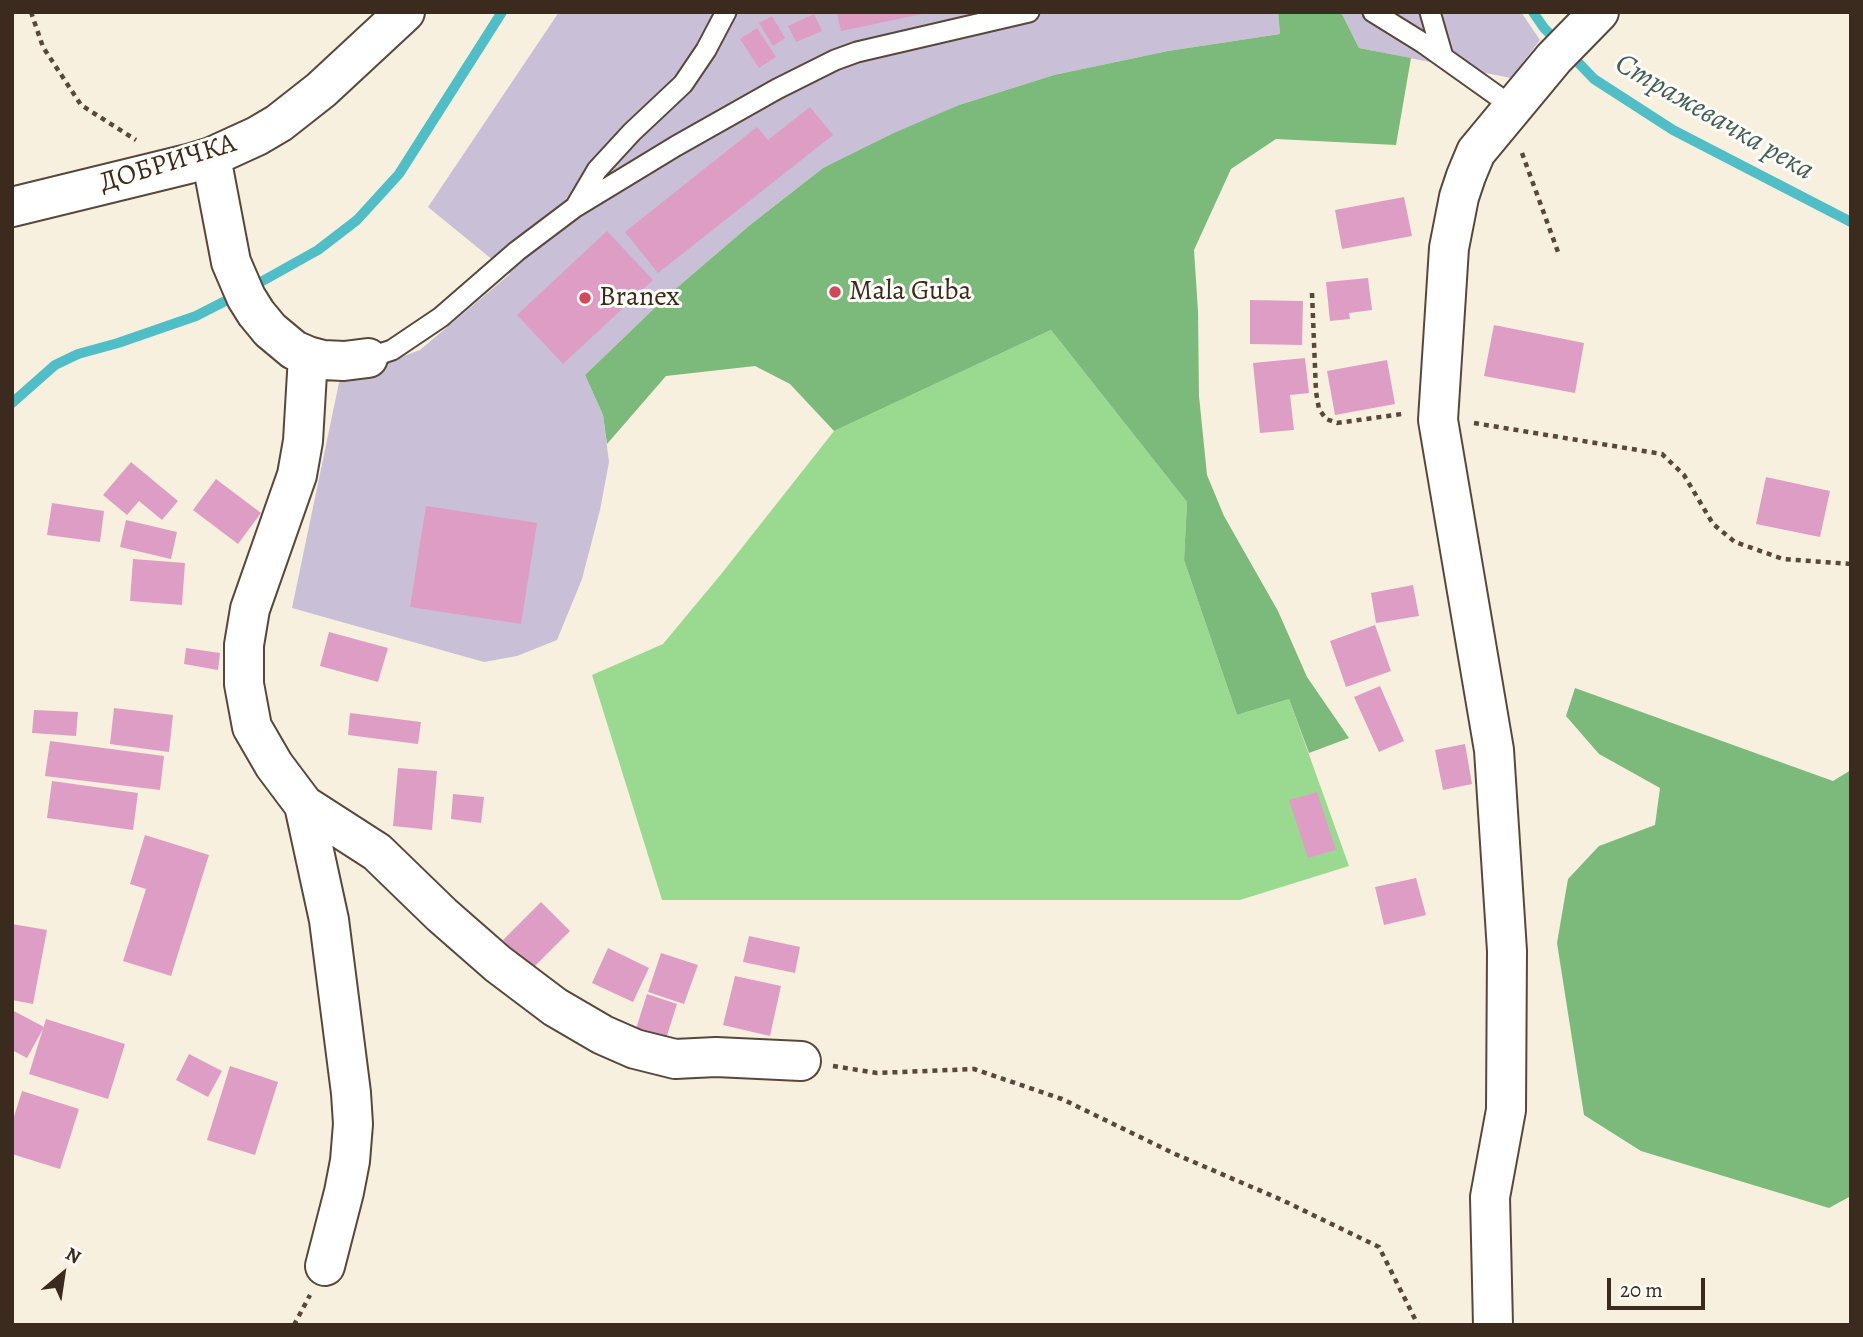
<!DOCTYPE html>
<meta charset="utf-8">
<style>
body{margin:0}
#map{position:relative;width:1863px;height:1337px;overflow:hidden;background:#f7f0de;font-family:Alegreya,serif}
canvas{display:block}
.frame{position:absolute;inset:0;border:14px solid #3b2a1e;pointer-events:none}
.north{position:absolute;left:28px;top:1239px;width:70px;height:70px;-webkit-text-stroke:5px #fdfcf7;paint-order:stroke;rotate:29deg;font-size:19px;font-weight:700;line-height:28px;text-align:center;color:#3b2a1e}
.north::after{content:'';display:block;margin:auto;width:24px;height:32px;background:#3b2a1e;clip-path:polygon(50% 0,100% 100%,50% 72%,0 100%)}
.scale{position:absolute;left:1607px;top:1278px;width:98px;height:32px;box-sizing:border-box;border:4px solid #3b2a1e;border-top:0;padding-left:9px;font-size:21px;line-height:24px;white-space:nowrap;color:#3b2a1e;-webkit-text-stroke:5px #fdfcf7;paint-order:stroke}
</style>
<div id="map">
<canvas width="1863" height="1337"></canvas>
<div class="frame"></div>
<div class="north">N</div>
<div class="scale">20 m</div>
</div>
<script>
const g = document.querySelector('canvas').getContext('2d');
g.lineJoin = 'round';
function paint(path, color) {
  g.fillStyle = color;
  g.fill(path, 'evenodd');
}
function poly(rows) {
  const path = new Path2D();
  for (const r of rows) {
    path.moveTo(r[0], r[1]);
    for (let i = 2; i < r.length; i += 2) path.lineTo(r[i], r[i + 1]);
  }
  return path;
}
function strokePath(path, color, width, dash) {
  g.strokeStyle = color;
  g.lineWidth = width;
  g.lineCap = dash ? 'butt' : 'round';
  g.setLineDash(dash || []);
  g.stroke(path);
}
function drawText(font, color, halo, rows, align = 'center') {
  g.font = font + ' Alegreya,serif';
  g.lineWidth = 6;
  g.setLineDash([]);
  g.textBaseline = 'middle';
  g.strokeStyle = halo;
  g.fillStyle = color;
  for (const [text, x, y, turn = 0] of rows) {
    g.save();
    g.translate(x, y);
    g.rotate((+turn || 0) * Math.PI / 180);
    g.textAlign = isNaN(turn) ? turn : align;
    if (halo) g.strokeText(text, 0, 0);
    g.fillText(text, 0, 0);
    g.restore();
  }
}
const industrial = poly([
 [559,12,1278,12,1280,34,1168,51,1054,75,959,105,823,168,750,225,666,297,585,375,603,415,609,462,600,510,582,579,557,640,517,656,484,662,292,608,341,373,382,364,420,350,510,274,428,207],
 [1341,12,1521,12,1540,40,1511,78,1359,48]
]);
const green = poly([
 [1051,330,1187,502,1184,560,1237,715,1289,699,1349,866,1240,900,662,900,592,675,663,644,722,573,834,431]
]);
const forest = poly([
 [1278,12,1341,12,1359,48,1411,58,1396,145,1276,139,1231,169,1194,250,1198,311,1199,396,1207,475,1224,516,1278,611,1307,677,1349,738,1309,753,1289,699,1237,715,1184,560,1187,502,1051,330,834,431,790,384,755,366,666,376,607,444,603,415,585,375,666,297,750,225,823,168,894,133,959,105,1054,75,1168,51,1280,34],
 [1575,688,1833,781,1851,770,1851,1196,1829,1208,1641,1151,1584,1115,1557,943,1568,879,1599,846,1655,825,1660,788,1599,754,1566,716]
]);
const stream = poly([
 [1533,12,1544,28,1560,44],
 [1570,54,1594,79,1673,130,1851,222],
 [250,288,318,250,357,220,399,174,502,12],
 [12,403,55,365,78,354,118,343,196,316,237,295]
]);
const building = poly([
 [837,12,927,12,927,13,841,31],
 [814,14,822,31,796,42,788,26],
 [772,16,785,38,773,46,759,23],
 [757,28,776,57,759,68,740,39],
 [810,107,833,135,658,273,625,232,757,127,768,140],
 [1404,197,1412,236,1342,249,1335,210],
 [607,231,653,280,563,364,517,315],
 [1368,278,1372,310,1349,313,1350,319,1330,321,1326,282],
 [1250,300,1303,301,1302,345,1250,344],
 [1494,325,1584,343,1575,393,1484,376],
 [1305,358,1309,393,1290,395,1294,430,1260,433,1253,363],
 [1387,360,1395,404,1335,415,1327,371],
 [131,462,178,501,162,520,139,501,127,515,103,495],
 [1766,477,1830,491,1820,537,1756,524],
 [216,479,261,513,238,544,193,510],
 [52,503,104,511,100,542,47,535],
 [426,506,537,523,521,624,410,607],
 [126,520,177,532,171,559,120,547],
 [133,559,185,563,182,605,130,601],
 [1413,585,1419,616,1376,623,1371,593],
 [1375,625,1391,671,1346,687,1330,641],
 [329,632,388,648,378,682,320,666],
 [186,648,220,653,218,670,184,664],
 [1380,686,1404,741,1379,752,1354,697],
 [114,708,173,715,169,752,110,744],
 [34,710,78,712,76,736,32,733],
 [350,713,421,722,418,744,348,735],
 [50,741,164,756,160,790,45,776],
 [1465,744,1472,784,1443,790,1435,750],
 [398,768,437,771,432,830,393,826],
 [52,781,138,793,133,830,47,818],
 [1317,792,1336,850,1308,858,1289,800],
 [453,794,484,797,481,823,451,819],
 [145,835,209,855,171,976,123,961,146,889,130,884],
 [1416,878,1426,915,1384,925,1375,887],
 [541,902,570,931,532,969,503,940],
 [12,924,47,930,33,1004,12,1000],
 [749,936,800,947,795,973,743,962],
 [608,948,649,968,633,1002,592,983],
 [661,953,698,965,684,1004,648,992],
 [735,976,781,986,770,1036,723,1025],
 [647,994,677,1004,665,1042,635,1032],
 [12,1010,44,1027,27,1058,12,1050],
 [46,1019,125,1044,108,1099,29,1074],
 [189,1054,222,1071,208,1097,176,1080],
 [230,1066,278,1082,255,1155,207,1140],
 [22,1091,79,1109,60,1169,12,1154,12,1123]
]);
const path = poly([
 [31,12,43,47,81,105,136,140],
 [1522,153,1558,252],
 [1312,293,1316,392,1319,409,1326,419,1337,423,1402,414],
 [1474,423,1662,454,1684,475,1713,524,1735,542,1783,559,1851,564],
 [833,1066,877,1073,974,1069,1062,1099,1175,1154,1282,1200,1379,1247,1418,1325],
 [294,1325,310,1295]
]);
const lane = poly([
 [1373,12,1423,43,1513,107],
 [1430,12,1443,57],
 [577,204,597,170,632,132,683,84,706,50,726,12],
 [368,358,392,350,441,317,517,251,574,208,676,146,777,89,835,60,857,52,1029,12]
]);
const street = poly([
 [211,157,231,262,246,297,256,313,270,330,294,350,308,356,323,360,344,361,368,358],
 [12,207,188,164,211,157,257,136,279,123,321,90,405,12],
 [308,356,303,441,297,475,250,609,244,645,244,684,252,727,274,765,304,805,377,852,442,915,498,964,555,1007,603,1035,635,1049,675,1059,716,1057,801,1061],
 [304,805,329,920,351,1093,353,1124,350,1161,344,1192,325,1266],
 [1493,1325,1490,1197,1506,1110,1507,951,1494,750,1438,420,1449,248,1459,197,1466,176,1476,152,1554,58,1599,12]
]);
const markers = [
 [835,292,7,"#d1495b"],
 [585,298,7,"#d1495b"]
];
const streetNames = [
 ["ДОБРИЧКА",168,164,-17]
];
const poiNames = [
 ["Mala Guba",849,292],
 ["Branex",599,298]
];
const waterNames = [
 ["Стражевачка река",1714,118,30]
];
paint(industrial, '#c9bfd7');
paint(green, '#9ada90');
paint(forest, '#7bba7a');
strokePath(stream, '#50bec6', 10);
paint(building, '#de9dc4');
strokePath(lane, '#57483b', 23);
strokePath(street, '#57483b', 42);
strokePath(path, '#57483b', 4.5, [5, 5]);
strokePath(lane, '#fff', 19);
strokePath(street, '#fff', 38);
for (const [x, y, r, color] of markers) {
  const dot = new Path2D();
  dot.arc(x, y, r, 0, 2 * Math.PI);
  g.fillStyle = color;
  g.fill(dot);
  strokePath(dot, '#fdfcf7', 2.5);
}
drawText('28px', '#3b2a1e', '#fdfcf7', streetNames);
drawText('28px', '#3b2a1e', '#fdfcf7', poiNames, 'left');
drawText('italic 30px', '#425e59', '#fdfcf7', waterNames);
</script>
